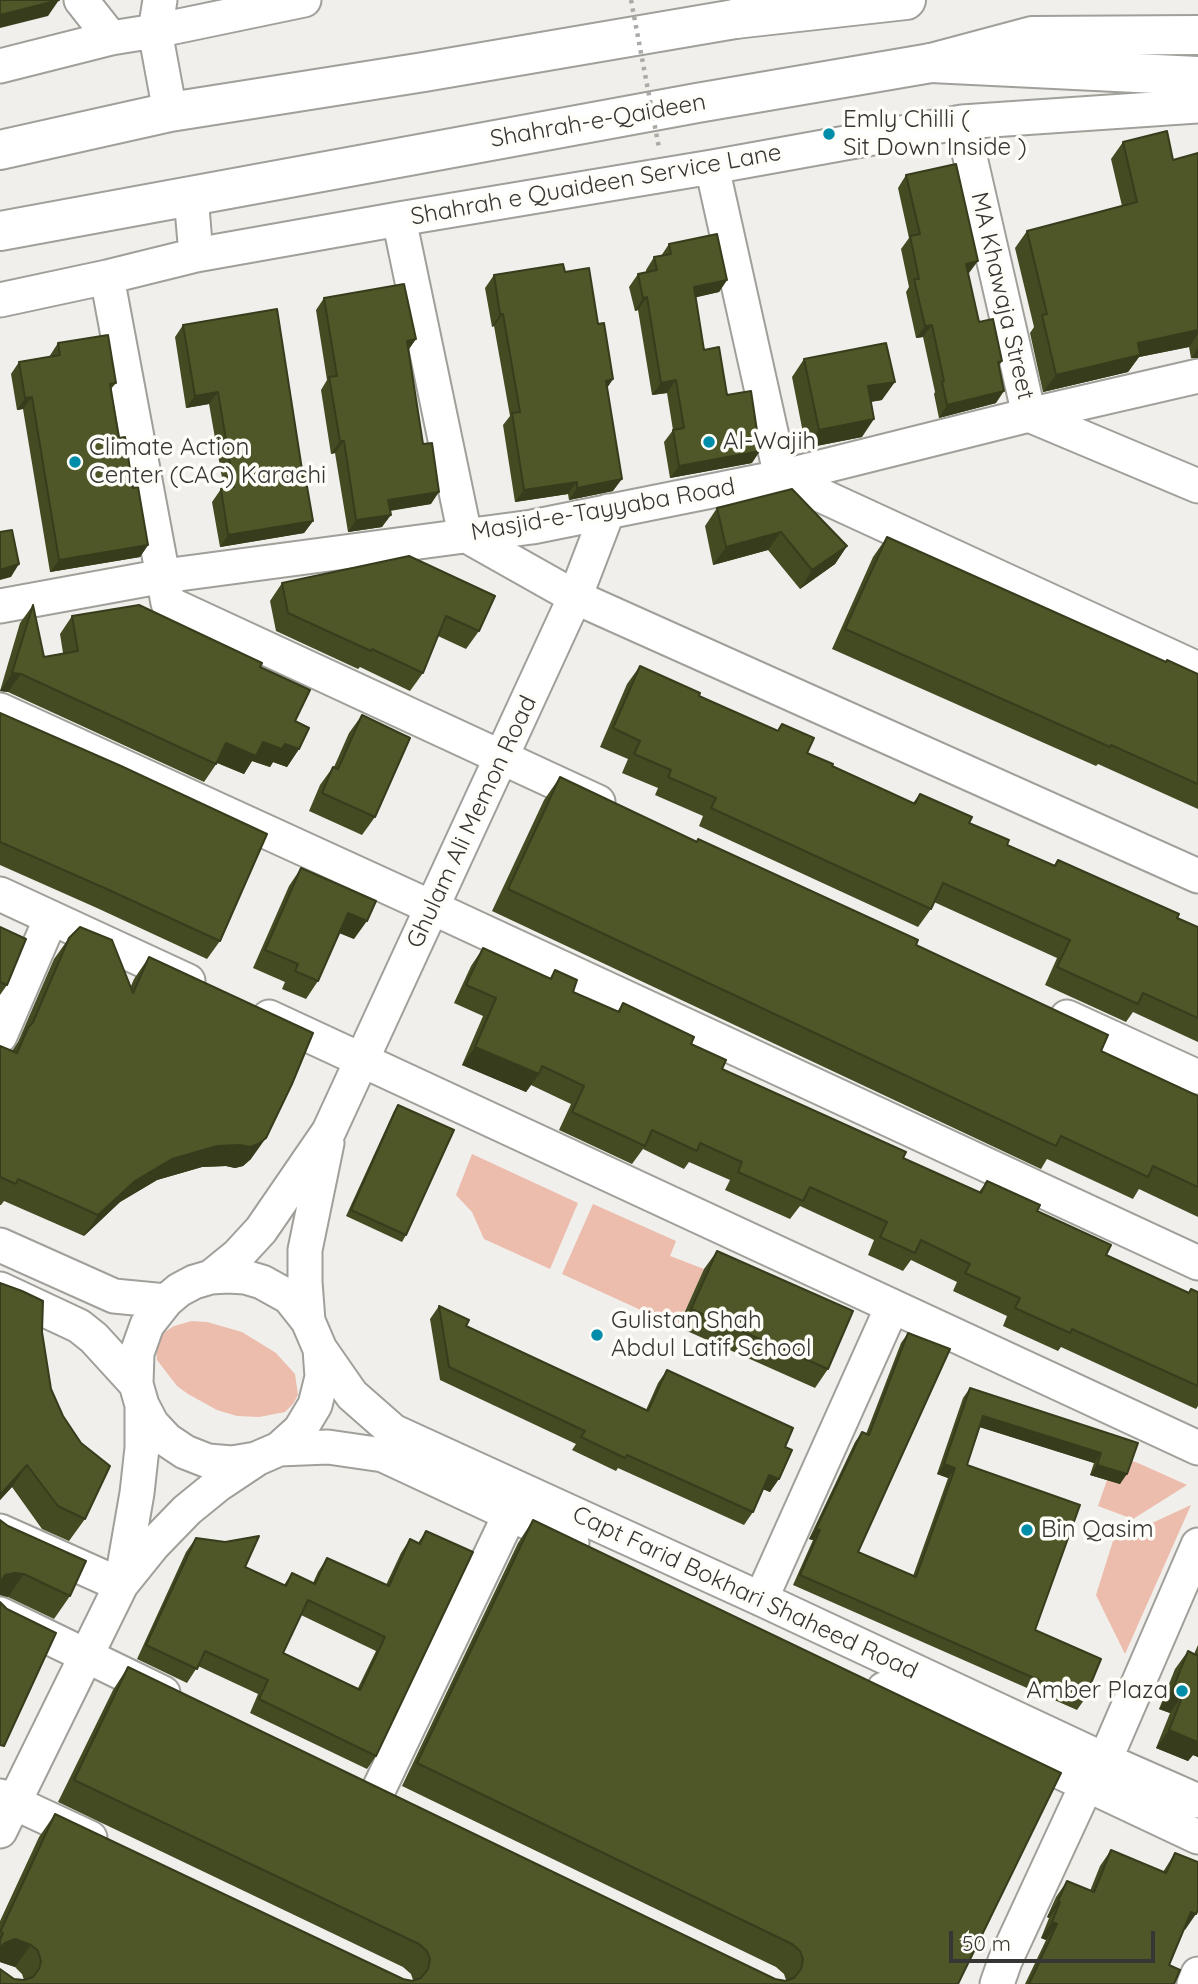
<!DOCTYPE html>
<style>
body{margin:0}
#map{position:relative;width:1198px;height:1984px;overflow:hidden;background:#f1efeb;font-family:Quicksand,sans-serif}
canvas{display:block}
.scale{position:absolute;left:949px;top:1931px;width:206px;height:32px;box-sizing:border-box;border:4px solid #363634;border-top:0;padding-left:9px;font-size:21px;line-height:24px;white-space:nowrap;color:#363634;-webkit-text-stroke:5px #fefdf8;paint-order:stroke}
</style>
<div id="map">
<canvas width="1198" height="1984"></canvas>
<div class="scale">50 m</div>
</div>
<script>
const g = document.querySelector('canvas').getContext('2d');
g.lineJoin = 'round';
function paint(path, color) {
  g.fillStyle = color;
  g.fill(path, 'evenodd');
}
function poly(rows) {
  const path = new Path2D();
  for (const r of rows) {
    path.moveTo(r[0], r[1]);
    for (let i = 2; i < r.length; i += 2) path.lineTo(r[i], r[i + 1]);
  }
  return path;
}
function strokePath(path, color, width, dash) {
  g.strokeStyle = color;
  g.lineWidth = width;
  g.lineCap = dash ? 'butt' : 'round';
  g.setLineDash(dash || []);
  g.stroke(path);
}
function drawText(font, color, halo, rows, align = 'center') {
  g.font = font + ' Quicksand,sans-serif';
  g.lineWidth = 7;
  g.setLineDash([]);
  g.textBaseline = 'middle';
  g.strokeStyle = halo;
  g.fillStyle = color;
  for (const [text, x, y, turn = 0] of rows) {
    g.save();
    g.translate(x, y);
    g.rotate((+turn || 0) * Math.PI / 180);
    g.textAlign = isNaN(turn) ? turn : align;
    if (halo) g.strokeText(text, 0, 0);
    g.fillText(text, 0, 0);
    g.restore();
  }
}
const green = poly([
 [472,1154,578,1203,550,1269,484,1239,472,1212,456,1195],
 [593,1204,676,1241,670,1256,704,1269,678,1327,562,1274],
 [192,1321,207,1322,242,1332,276,1353,295,1374,298,1395,293,1404,285,1412,259,1417,237,1416,217,1410,188,1394,177,1386,157,1360,156,1348,160,1335,174,1326],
 [1129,1460,1138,1463,1187,1485,1133,1519,1098,1506,1107,1480],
 [1191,1505,1125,1654,1096,1595,1113,1541]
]);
const minor = poly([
 [81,0,111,38],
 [160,0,155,31,170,112],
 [0,66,111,38,155,31,304,0],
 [962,122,1029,415,1198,486],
 [712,167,781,477,1198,669],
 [191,196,196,255],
 [399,219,465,535,575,597,1198,876],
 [107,277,168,603,598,802],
 [0,300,107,277,196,255,399,219,712,167,962,122,1198,106],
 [0,606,164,576,532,527,781,477,1029,415,1198,376],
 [0,710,433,908,1198,1263],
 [0,894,188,981],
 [269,1017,1198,1448],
 [1067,1017,1198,1077],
 [0,1036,51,918],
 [0,1245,114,1296,166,1301],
 [211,1277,238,1255,261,1230,329,1131,575,597,608,511],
 [0,1289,79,1326,94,1338,136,1384],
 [308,1321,305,1282,305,1250,327,1143],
 [320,1349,352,1395,393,1431,761,1599,1105,1760,1198,1801],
 [279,1449,328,1447,383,1455,572,1543],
 [0,1531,121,1585],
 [121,1585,137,1493,142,1448,142,1405,136,1384,137,1353,147,1325,166,1301,179,1290,194,1282,211,1277,228,1276,245,1277,262,1282,289,1297,308,1321,320,1349,322,1377,315,1405,300,1430,279,1449,256,1459,232,1463,208,1461,185,1452,167,1440,152,1424,142,1405],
 [761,1599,892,1307],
 [0,1614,163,1693],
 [884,1689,1198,1837],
 [1105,1760,1198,1545],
 [376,1795,510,1514],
 [0,1796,90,1838],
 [0,1831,121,1585,154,1544,187,1510,219,1484,255,1460],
 [997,1984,1005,1961,1087,1784],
 [1194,1984,1198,1974]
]);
const major = poly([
 [0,150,170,112,424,72,735,19,906,0],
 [0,231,697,103,931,63,1032,36,1198,35]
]);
const highway = poly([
 [735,19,808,0],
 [931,63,1198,76]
]);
const pathBridge = poly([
 [631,0,659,148]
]);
const wall = poly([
 [1123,142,1173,160,1198,153,1198,358,1191,358,1189,347,1139,357,1128,372,1043,392,1030,333,1034,327,1015,248,1027,231,1122,206,1111,159],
 [906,175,969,273,968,274,979,322,1002,361,999,366,996,403,939,418,934,394,935,392,923,337,916,338,906,292,909,287,901,249,909,238,898,188],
 [669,244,727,280,719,292,695,297,704,350,727,395,752,463,670,478,664,442,673,430,667,393,652,395,638,310,635,311,629,287,638,274,646,273,646,270,654,257,661,256],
 [565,272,598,324,613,379,607,388,613,491,569,500,568,494,515,502,503,425,510,416,494,326,492,327,485,288,494,275],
 [324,298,416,339,408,350,431,504,390,511,382,527,348,532,335,453,331,454,321,390,327,380,316,310],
 [183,325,303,476,313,521,304,533,220,547,212,502,221,489,224,489,209,404,186,408,175,337],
 [58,343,116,383,111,389,119,438,148,545,140,557,50,572,23,409,17,410,11,374,19,362,49,357],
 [804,359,882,400,871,402,862,437,806,448,792,377],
 [717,508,847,546,835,564,800,589,768,550,713,565,705,526],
 [887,537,1166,662,1198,674,1198,809,1098,764,1096,766,832,649,873,557],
 [409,556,479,631,466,649,438,636,423,673,410,691,360,667,358,669,276,631,270,601,282,583],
 [33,605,44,657,63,653,60,634,72,616,260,667,295,721,299,749,287,767,273,762,270,767,252,761,244,774,217,763,204,782,8,692,0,691,20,623],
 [640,666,699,696,777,731,782,724,807,753,832,766,913,803,920,794,1007,845,1054,865,1058,860,1198,927,1198,1042,1133,1012,1126,1022,1045,985,1057,958,934,902,931,909,918,927,699,826,703,816,655,795,658,788,622,773,628,759,600,747,627,684],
 [0,713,220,941,207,959,97,908,0,865],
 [362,715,375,817,362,835,309,811,320,785,333,767,334,767,349,733],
 [560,777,916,945,1101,1051,1198,1096,1198,1217,1139,1189,1133,1199,1047,1159,1041,1169,492,911,544,800],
 [301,868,354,939,339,933,318,981,306,999,282,989,285,982,253,968,289,886],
 [0,927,7,985,0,995],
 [69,938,131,986,134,979,149,957,251,1159,243,1166,235,1168,226,1166,202,1167,157,1180,120,1202,84,1236,4,1201,1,1205,0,1205,0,1046,12,1051,18,1042,54,959],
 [483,948,550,978,555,970,573,992,617,1012,623,1003,691,1044,722,1069,903,1158,979,1192,987,1181,1037,1211,1106,1255,1188,1293,1191,1289,1198,1292,1198,1406,1196,1409,1061,1347,1058,1351,1003,1326,1007,1316,953,1291,957,1282,911,1260,903,1271,868,1255,874,1240,800,1206,790,1219,725,1190,730,1180,689,1162,684,1169,643,1149,632,1164,559,1130,571,1104,531,1085,526,1092,462,1065,483,1016,454,1003,471,966],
 [398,1105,406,1235,402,1242,346,1216,394,1111],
 [717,1251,828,1369,815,1388,678,1327,704,1269],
 [0,1283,42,1332,51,1389,85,1519,69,1541,42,1529,12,1487,0,1500],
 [439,1306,466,1326,646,1410,658,1383,667,1370,785,1447,770,1492,763,1489,753,1512,744,1525,618,1468,616,1471,572,1450,576,1444,440,1380,430,1319],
 [908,1333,858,1552,913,1576,948,1478,937,1474,963,1398,970,1388,1138,1443,1120,1484,1090,1475,1094,1463,980,1427,967,1465,1035,1630,1084,1700,1077,1710,793,1585,813,1540,809,1539,855,1442,862,1432,866,1434,901,1343],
 [0,1520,70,1596,54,1619,8,1597,0,1595],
 [533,1520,958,1984,0,1984,14,1979,24,1980,22,1974,15,1967,0,1962,0,1921,39,1837,55,1814,403,1979,413,1980,411,1974,403,1967,58,1802,113,1690,128,1667,775,1979,786,1980,784,1974,776,1967,402,1786,518,1543],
 [426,1531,376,1756,367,1769,250,1713,258,1694,198,1666,187,1683,137,1659,186,1552,196,1538,245,1567,284,1585,292,1573,313,1583,318,1572,327,1558,386,1585,401,1553,410,1539,418,1543],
 [301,1615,376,1651,358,1688,283,1653],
 [1198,1645,1198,1757,1193,1755,1188,1761,1156,1748,1170,1713,1159,1709,1175,1669,1188,1651,1194,1654],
 [1111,1850,1163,1872,1175,1853,1185,1930,1184,1929,1169,1965,1174,1984,1025,1984,1046,1940,1041,1938,1049,1918,1047,1917,1056,1897,1067,1881,1090,1891,1100,1866]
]);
const shadedWall = poly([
 [59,0,48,16,0,28,0,15],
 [978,261,969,273,957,276,966,264],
 [727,280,719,292,685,300,694,287],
 [647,297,638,310,635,311,643,298],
 [500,314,503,314,494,326,492,327],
 [932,325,923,337,916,338,925,326],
 [1198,330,1198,334,1189,347,1139,357,1128,372,1043,392,1056,375,1138,343],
 [416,339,407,352,407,341],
 [1198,348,1198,358,1191,358],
 [613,379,604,392,606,381],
 [676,380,667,393,652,395,661,383],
 [895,382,882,400,855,404,868,386],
 [1004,391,996,403,939,418,947,405],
 [218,392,209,404,186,408,195,396],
 [32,397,23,409,17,410,25,398],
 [874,419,862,437,806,448,819,430],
 [340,441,344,441,335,453,331,454],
 [760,451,752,463,670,478,679,466],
 [622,479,613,491,569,500,577,488],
 [577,482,568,494,515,502,524,490],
 [439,492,431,504,380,512,388,500],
 [391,515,382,527,348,532,356,520],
 [313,521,304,533,220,547,228,535],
 [781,532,768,550,713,565,726,547],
 [148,545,140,557,50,572,59,560],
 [847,546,835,564,800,589,812,570],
 [19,564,11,577,0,580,0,570],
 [12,673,21,674,8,692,0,691],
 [263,742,285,744,299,749,287,767,273,762,270,767,252,761,244,774,213,761,226,743],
 [348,913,367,921,354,939,335,931],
 [475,1047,539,1074,526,1092,462,1065],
 [266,1138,251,1159,243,1166,235,1168,226,1166,202,1167,157,1180,120,1202,84,1236,98,1215,135,1181,172,1159,217,1146],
 [983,1416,1101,1453,1094,1463,976,1426],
 [944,1464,955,1468,948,1478,937,1474],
 [27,1465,12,1487,0,1500,0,1495],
 [1097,1465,1127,1474,1120,1484,1090,1475],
 [769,1475,779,1479,770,1492,760,1488],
 [816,1529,820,1530,813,1540,809,1539],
 [15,1573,24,1574,8,1597,0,1595,0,1582,5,1575],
 [1172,1691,1183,1695,1170,1713,1159,1709],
 [1169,1730,1198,1742,1198,1757,1193,1755,1188,1761,1156,1748],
 [1058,1901,1060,1902,1049,1918,1047,1917],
 [1191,1912,1196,1914,1185,1930,1180,1928],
 [1052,1922,1057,1924,1046,1940,1041,1938],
 [15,1939,31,1945,15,1967,0,1962,0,1948,5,1943]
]);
const building = poly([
 [0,0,59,0,0,15,0,0],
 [1167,131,1173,160,1198,153,1198,330,1138,343,1140,355,1056,375,1042,315,1047,314,1027,231,1137,202,1123,142,1167,131],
 [956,164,978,261,966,264,979,322,993,319,1002,361,998,362,1004,391,947,405,942,382,944,381,932,325,925,326,914,279,919,279,910,236,920,234,906,175,956,164],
 [717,234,727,280,694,287,704,350,719,347,727,395,751,391,760,451,679,466,673,430,684,428,676,380,661,383,647,297,643,298,638,274,657,270,654,257,671,254,669,244,717,234],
 [563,264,565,272,589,268,598,324,604,323,613,379,606,381,622,479,577,488,577,482,524,490,512,413,520,412,503,314,500,314,494,275,563,264],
 [404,284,416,339,407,341,423,444,432,443,439,492,388,500,391,515,356,520,344,441,340,441,329,377,337,376,324,298,404,284],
 [277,309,303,476,305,475,313,521,228,535,221,489,234,487,218,392,195,396,183,325,277,309],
 [108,335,116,383,110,384,119,438,125,437,133,488,138,487,148,545,59,560,32,397,25,398,19,362,60,355,58,343,108,335],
 [886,343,895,382,868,386,874,419,819,430,804,359,886,343],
 [792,489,847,546,812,570,781,532,726,547,717,508,792,489],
 [12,530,19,564,0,570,0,532,12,530],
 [887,537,1166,662,1167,660,1198,674,1198,784,1111,745,1110,747,845,629,887,537],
 [409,556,495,596,479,631,446,616,423,673,372,649,371,651,288,613,282,583,409,556],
 [33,605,44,657,78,651,72,616,139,605,262,663,260,667,310,690,295,721,309,728,299,749,285,744,282,749,263,742,256,756,226,743,216,764,21,674,12,673,33,605],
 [640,666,700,693,699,696,778,731,782,724,814,738,807,753,833,764,832,766,915,804,920,794,972,817,969,823,1009,840,1007,845,1055,866,1058,860,1179,914,1177,918,1198,927,1198,1018,1143,993,1138,1004,1057,967,1070,940,943,883,931,909,711,808,716,798,668,777,671,770,634,754,640,741,613,728,640,666],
 [0,713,121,766,267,834,220,941,109,890,0,842,0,713],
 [362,715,410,738,375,817,322,793,333,767,338,769,362,715],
 [560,777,697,842,698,839,918,940,916,945,1108,1035,1101,1051,1198,1096,1198,1187,1153,1166,1148,1177,1061,1136,1056,1146,508,889,560,777],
 [301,868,376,901,367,921,348,913,318,981,295,971,298,964,265,950,301,868],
 [0,927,26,939,7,985,0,982,0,927],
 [80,927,112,940,133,993,149,957,313,1033,292,1084,266,1138,258,1144,250,1147,240,1145,217,1146,172,1159,135,1181,98,1215,18,1179,16,1184,0,1177,0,1046,17,1053,28,1028,33,1022,69,938,80,927],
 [483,948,551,979,555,970,577,980,573,992,619,1012,623,1003,694,1037,691,1044,726,1060,722,1069,906,1152,903,1158,981,1193,987,1181,1040,1205,1037,1211,1111,1245,1106,1255,1189,1293,1191,1289,1198,1292,1198,1386,1072,1329,1070,1333,1015,1308,1020,1298,965,1273,970,1264,921,1240,915,1253,880,1237,887,1222,810,1187,803,1201,738,1172,742,1162,700,1143,697,1151,652,1130,645,1146,572,1112,584,1086,542,1066,539,1074,475,1047,496,998,466,985,483,948],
 [398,1105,454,1130,406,1235,351,1210,398,1105],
 [717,1251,853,1311,828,1369,691,1309,717,1251],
 [0,1283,22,1291,43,1301,42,1332,51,1389,63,1416,81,1443,110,1466,85,1519,58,1506,27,1465,0,1495,0,1283],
 [439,1306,469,1320,466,1326,648,1411,667,1370,793,1428,785,1447,792,1450,779,1479,769,1475,753,1512,627,1455,625,1458,581,1437,585,1431,449,1367,439,1306],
 [908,1333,950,1349,858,1552,916,1577,955,1468,944,1464,970,1388,1138,1443,1127,1474,1097,1465,1101,1453,983,1416,967,1465,1080,1505,1035,1630,1101,1659,1084,1700,800,1575,820,1530,816,1529,862,1432,869,1435,908,1333],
 [0,1520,8,1526,86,1561,70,1596,24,1574,15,1573,5,1575,0,1582,0,1520],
 [533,1520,1061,1773,958,1984,0,1984,0,1969,14,1979,24,1980,33,1977,39,1969,41,1961,38,1951,31,1945,15,1939,5,1943,0,1948,0,1940,3,1933,0,1932,55,1814,403,1979,412,1981,421,1978,428,1969,430,1959,427,1951,419,1944,74,1780,128,1667,775,1979,785,1981,794,1978,801,1969,803,1959,800,1951,792,1944,417,1763,533,1520],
 [426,1531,473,1552,376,1756,259,1699,268,1680,205,1651,197,1669,146,1645,196,1538,225,1542,259,1536,245,1567,286,1586,292,1573,315,1584,327,1558,389,1586,410,1539,420,1544,426,1531],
 [308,1600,385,1637,360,1690,283,1653,308,1600],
 [0,1602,7,1609,56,1633,4,1746,0,1745,0,1602],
 [1188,1651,1198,1656,1198,1742,1169,1730,1183,1695,1172,1691,1188,1651],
 [1111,1850,1166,1873,1175,1853,1198,1862,1198,1910,1196,1914,1191,1912,1169,1965,1180,1970,1174,1984,1029,1984,1057,1924,1052,1922,1060,1902,1058,1901,1067,1881,1094,1892,1111,1850]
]);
const markers = [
 [829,134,7,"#008daa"],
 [709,442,7,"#008daa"],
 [75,462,7,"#008daa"],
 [597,1335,7,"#008daa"],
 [1027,1530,7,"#008daa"],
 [1182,1691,7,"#008daa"]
];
const poiNames = [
 ["Emly Chilli (",843,120],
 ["Sit Down Inside )",843,148],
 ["Al-Wajih",723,442],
 ["Climate Action",89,448],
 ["Center (CAC) Karachi",89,476],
 ["Gulistan Shah",611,1321],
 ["Abdul Latif School",611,1349],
 ["Bin Qasim",1041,1530],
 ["Amber Plaza",1168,1691,"right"]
];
const streetNames = [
 ["Shahrah-e-Qaideen",598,121,-10],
 ["Shahrah e Quaideen Service Lane",596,185,-10],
 ["MA Khawaja Street",1002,296,77],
 ["Masjid-e-Tayyaba Road",603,510,-10],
 ["Ghulam Ali Memon Road",472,822,-65],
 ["Capt Farid Bokhari Shaheed Road",745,1593,25]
];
paint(green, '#ecbcac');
strokePath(minor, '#a09f9a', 37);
strokePath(major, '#a09f9a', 42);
strokePath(highway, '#a09f9a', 42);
strokePath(minor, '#fff', 33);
strokePath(major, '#fff', 38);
strokePath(highway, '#fff', 38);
strokePath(pathBridge, '#abaaa6', 4.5, [3.5, 5]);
paint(wall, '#444b22');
paint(shadedWall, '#373d1c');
paint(building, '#4f5728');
strokePath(building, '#373d1c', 2);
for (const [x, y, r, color] of markers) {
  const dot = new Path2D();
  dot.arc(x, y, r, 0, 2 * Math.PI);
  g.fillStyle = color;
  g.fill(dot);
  strokePath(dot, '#fefdf8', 2.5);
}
drawText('24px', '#363634', '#fefdf8', poiNames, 'left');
drawText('24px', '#363634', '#fefdf8', streetNames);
</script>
